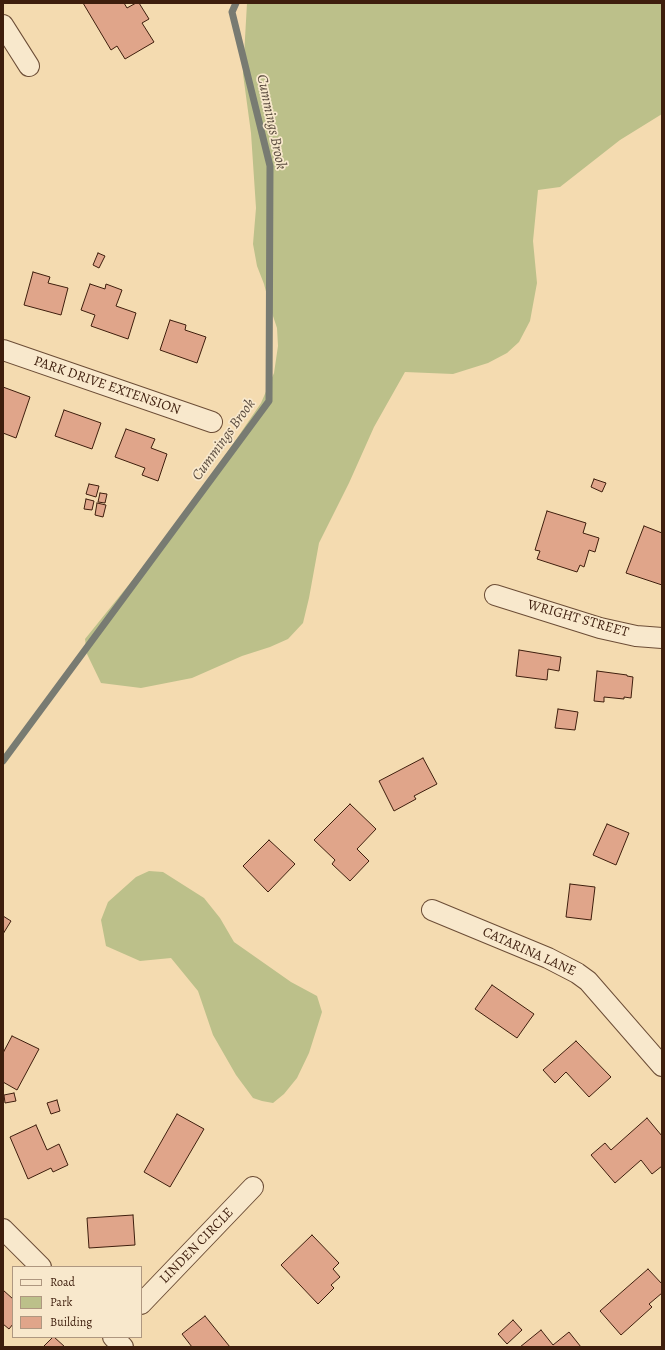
<!DOCTYPE html>
<style>
body{margin:0}
#map{position:relative;width:665px;height:1350px;overflow:hidden;background:#f4dbb0;font-family:Alegreya,serif}
canvas{display:block}
.frame{position:absolute;inset:0;border:4px solid #3e1e0d;pointer-events:none}
.legend{position:absolute;left:12px;top:1266px;width:130px;height:72px;box-sizing:border-box;background:#f8e8cc;border:1px solid #ae9780;margin:0;padding:5px 7px;list-style:none;font-size:12px;color:#3e1e0d}
.legend li{display:flex;align-items:center;gap:8px;height:20px}
.legend b{width:20px;border:1px solid #ae9780}
</style>
<div id="map">
<canvas width="665" height="1350"></canvas>
<div class="frame"></div>
<ul class="legend">
<li><b style="height:5px;background:#f8e8cc"></b>Road</li>
<li><b style="height:11px;background:#bcc08a"></b>Park</li>
<li><b style="height:11px;background:#e0a58a"></b>Building</li>
</ul>
</div>
<script>
const g = document.querySelector('canvas').getContext('2d');
g.lineJoin = 'round';
function paint(path, color) {
  g.fillStyle = color;
  g.fill(path, 'evenodd');
}
function poly(rows) {
  const path = new Path2D();
  for (const r of rows) {
    path.moveTo(r[0], r[1]);
    for (let i = 2; i < r.length; i += 2) path.lineTo(r[i], r[i + 1]);
  }
  return path;
}
function strokePath(path, color, width, dash) {
  g.strokeStyle = color;
  g.lineWidth = width;
  g.lineCap = dash ? 'butt' : 'round';
  g.setLineDash(dash || []);
  g.stroke(path);
}
function drawText(font, color, halo, rows, align = 'center') {
  g.font = font + ' Alegreya,serif';
  g.lineWidth = 3.5;
  g.setLineDash([]);
  g.textBaseline = 'middle';
  g.strokeStyle = halo;
  g.fillStyle = color;
  for (const [text, x, y, turn = 0] of rows) {
    g.save();
    g.translate(x, y);
    g.rotate((+turn || 0) * Math.PI / 180);
    g.textAlign = isNaN(turn) ? turn : align;
    if (halo) g.strokeText(text, 0, 0);
    g.fillText(text, 0, 0);
    g.restore();
  }
}
const green = poly([
 [247,3,662,3,662,114,620,140,560,187,538,190,533,241,537,283,530,321,519,342,507,353,488,363,453,374,405,372,374,427,349,483,319,543,309,598,303,623,288,639,270,647,242,656,192,678,141,688,101,683,87,654,85,639,181,520,261,403,274,373,278,346,277,328,270,307,264,284,257,266,253,244,256,208,251,133,243,74],
 [149,871,163,872,204,898,220,918,234,942,291,982,317,996,322,1012,309,1053,297,1078,284,1094,273,1103,262,1101,253,1098,236,1075,213,1035,198,991,171,958,140,961,106,946,101,920,108,902,136,877]
]);
const stream = poly([
 [3,761,269,401,270,166,232,12,236,3]
]);
const building = poly([
 [83,3,124,3,127,8,136,3,139,3,149,19,142,23,154,42,125,59,117,46,111,50,83,3],
 [98,253,105,256,99,268,93,265,98,253],
 [33,272,50,277,48,283,68,288,61,315,24,305,33,272],
 [90,284,105,289,106,284,122,290,116,306,136,313,128,339,91,326,95,315,81,310,90,284],
 [170,320,186,325,185,330,206,337,197,363,160,350,170,320],
 [3,387,30,397,16,438,3,433,3,387],
 [64,410,101,423,92,449,55,436,64,410],
 [126,429,155,439,151,448,167,454,158,481,142,475,145,468,115,457,126,429],
 [594,479,606,483,602,492,591,487,594,479],
 [89,484,99,486,96,497,86,494,89,484],
 [100,493,107,494,105,503,98,502,100,493],
 [86,499,94,501,92,510,84,509,86,499],
 [97,503,106,505,103,517,95,515,97,503],
 [547,511,586,523,583,533,599,538,595,552,589,550,584,567,580,565,577,572,537,559,540,551,535,550,547,511],
 [644,526,662,533,662,585,626,573,644,526],
 [519,650,561,657,559,671,548,669,547,680,516,676,519,650],
 [597,671,627,675,627,676,633,677,631,698,624,697,624,699,604,697,604,702,594,701,597,671],
 [558,709,578,712,575,730,555,728,558,709],
 [423,758,437,784,414,796,416,799,394,811,379,781,423,758],
 [350,804,376,829,357,849,369,861,350,881,332,864,335,860,314,840,350,804],
 [607,824,629,833,616,865,593,855,607,824],
 [269,840,295,864,268,892,243,866,269,840],
 [570,884,595,887,591,920,566,917,570,884],
 [3,916,11,921,3,934,3,916],
 [492,985,534,1014,517,1038,475,1009,492,985],
 [12,1036,39,1049,17,1090,3,1082,3,1053,12,1036],
 [576,1041,611,1077,589,1097,566,1072,555,1083,543,1070,576,1041],
 [14,1093,16,1101,5,1103,4,1095,14,1093],
 [57,1100,60,1111,51,1114,47,1103,57,1100],
 [177,1114,204,1129,170,1187,144,1172,177,1114],
 [647,1118,662,1136,662,1166,652,1174,641,1160,615,1183,591,1155,605,1143,611,1150,647,1118],
 [36,1125,47,1150,59,1144,68,1165,53,1172,51,1168,28,1179,10,1137,36,1125],
 [133,1215,135,1245,89,1248,87,1218,133,1215],
 [312,1235,339,1263,333,1269,340,1277,331,1285,334,1288,318,1304,281,1265,312,1235],
 [648,1269,662,1284,662,1293,649,1304,652,1307,621,1335,600,1311,648,1269],
 [3,1290,13,1299,13,1324,9,1329,3,1324,3,1290],
 [205,1316,230,1347,192,1347,182,1334,205,1316],
 [513,1320,522,1330,507,1344,498,1334,513,1320],
 [541,1330,553,1345,569,1332,581,1347,520,1347,541,1330],
 [53,1337,54,1337,65,1347,43,1347,53,1337]
]);
const minor = poly([
 [3,25,29,66],
 [3,350,212,422],
 [495,595,600,628,636,636,662,638],
 [432,910,548,958,577,973,588,981,662,1066],
 [3,1229,41,1267],
 [141,1304,253,1187],
 [113,1337,123,1347]
]);
const streetNames = [
 ["PARK DRIVE EXTENSION",107,386,19],
 ["WRIGHT STREET",578,619,16],
 ["CATARINA LANE",529,952,24],
 ["LINDEN CIRCLE",197,1246,-46]
];
const waterNames = [
 ["Cummings Brook",271,122,78],
 ["Cummings Brook",224,440,-54]
];
paint(green, '#bcc08a');
strokePath(stream, '#787b72', 7);
paint(building, '#e0a58a');
strokePath(building, '#3e1e0d', 1);
strokePath(minor, '#6c4d36', 22);
strokePath(minor, '#f8e8cc', 20);
drawText('14px', '#3e1e0d', '#f8e8cc', streetNames);
drawText('italic 15px', '#5b4c3f', '#f8e8cc', waterNames);
</script>
